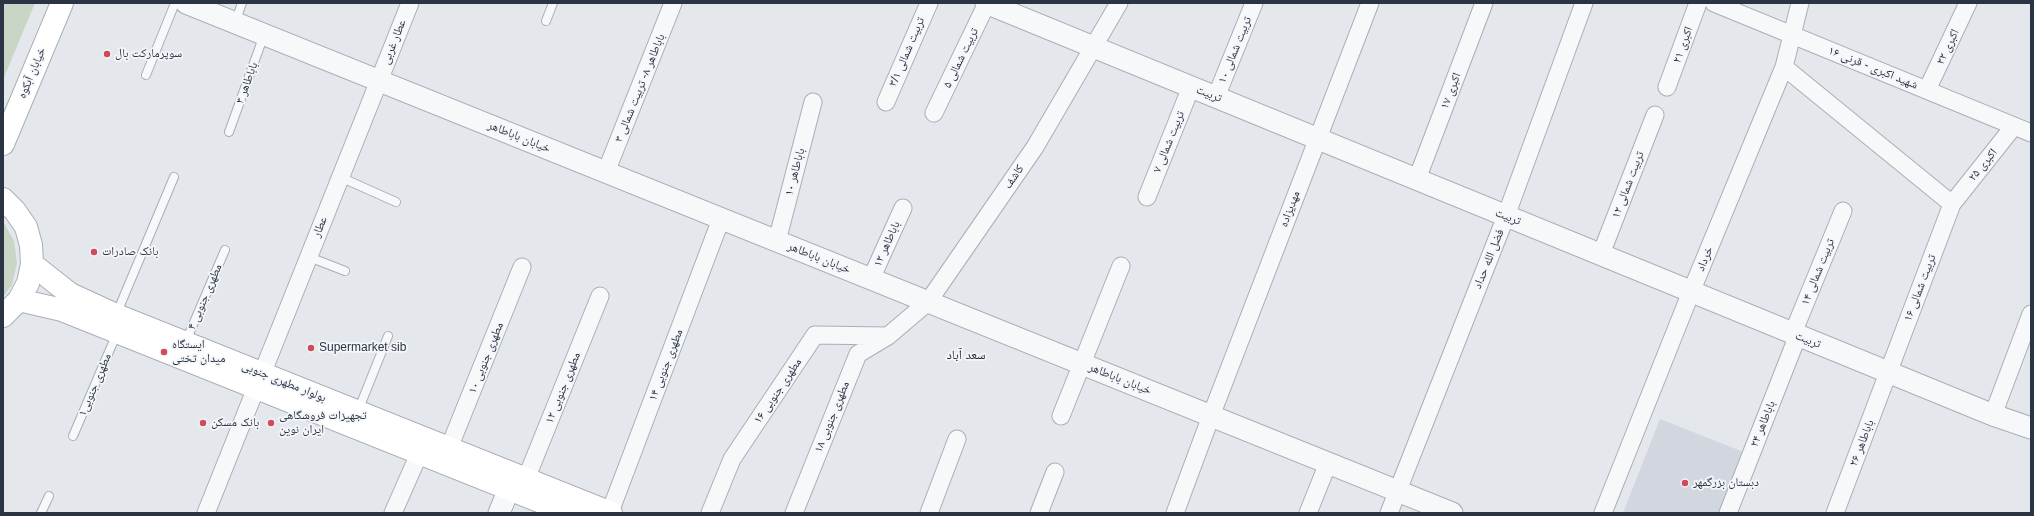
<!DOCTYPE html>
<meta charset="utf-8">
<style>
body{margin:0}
#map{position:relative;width:2034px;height:516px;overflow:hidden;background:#e4e7ec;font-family:Arial,sans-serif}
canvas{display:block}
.frame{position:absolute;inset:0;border:4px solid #2b3445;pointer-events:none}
</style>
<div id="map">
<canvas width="2034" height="516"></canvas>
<div class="frame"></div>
</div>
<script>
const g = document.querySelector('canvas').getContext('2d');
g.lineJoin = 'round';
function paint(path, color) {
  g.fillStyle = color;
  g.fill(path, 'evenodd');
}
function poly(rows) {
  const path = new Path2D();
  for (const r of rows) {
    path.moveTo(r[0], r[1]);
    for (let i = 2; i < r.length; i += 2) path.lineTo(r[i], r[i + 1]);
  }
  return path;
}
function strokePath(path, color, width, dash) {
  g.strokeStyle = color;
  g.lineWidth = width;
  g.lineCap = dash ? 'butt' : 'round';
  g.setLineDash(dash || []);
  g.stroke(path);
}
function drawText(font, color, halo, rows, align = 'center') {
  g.font = font + ' Arial,"Noto Naskh Arabic",sans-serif';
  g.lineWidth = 3.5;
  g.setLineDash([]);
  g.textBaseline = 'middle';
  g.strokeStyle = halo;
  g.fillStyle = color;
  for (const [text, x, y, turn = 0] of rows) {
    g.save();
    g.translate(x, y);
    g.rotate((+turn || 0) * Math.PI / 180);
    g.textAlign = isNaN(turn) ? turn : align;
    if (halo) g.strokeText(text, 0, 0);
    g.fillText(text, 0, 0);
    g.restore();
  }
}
const built = poly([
 [1660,419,1746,453,1723,513,1623,513]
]);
const green = poly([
 [3,3,35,3,3,80],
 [3,221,14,241,17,263,12,285,3,297]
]);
const service = poly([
 [546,21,553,3],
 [235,23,242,3],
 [146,75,175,3],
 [229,132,264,35],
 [340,177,396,202],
 [309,257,345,271],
 [116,315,174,177],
 [186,341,225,250],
 [358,411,388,336],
 [73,436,117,333],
 [41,513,49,496]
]);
const minor = poly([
 [1714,3,2031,133],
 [1784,67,1952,204],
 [1667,87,1698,3],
 [1927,90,1968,3],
 [1216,97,1254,3],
 [886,102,929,3],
 [934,113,987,3],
 [606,172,673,3],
 [1417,179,1484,3],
 [1147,197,1191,87],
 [777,241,813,102],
 [1601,254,1655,115],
 [871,279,903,208],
 [1793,333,1843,211],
 [262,374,410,3],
 [1993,415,2031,314],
 [1061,416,1121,266],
 [449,448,522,267],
 [526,479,600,296],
 [610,512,721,219],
 [206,513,256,388],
 [393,513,419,454],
 [710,513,732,459,815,335,888,336],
 [794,513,858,354,888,336,928,302,1035,147,1119,3],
 [929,513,957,439],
 [1039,513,1055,472],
 [1175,513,1211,416,1370,3],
 [1308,513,1328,463],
 [1389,513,1506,216,1584,3],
 [1603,513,1691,292,1784,67,1800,3],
 [1728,513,1798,335],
 [1835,513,1952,204,2014,126]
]);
const tertiary = poly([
 [186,3,1452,513],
 [986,3,1993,415,2031,428],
 [499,513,509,489]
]);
const secondary = poly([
 [3,144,62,3],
 [3,199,15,211,26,227,31,245,32,264,28,283,19,300,3,316],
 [32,264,70,294,116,315,611,513],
 [19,300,62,310,569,513]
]);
const markers = [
 [107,54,4,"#d1495b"],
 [94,252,4,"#d1495b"],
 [311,348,4,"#d1495b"],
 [164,352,4,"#d1495b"],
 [203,423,4,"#d1495b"],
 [271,423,4,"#d1495b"],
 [1685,483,4,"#d1495b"]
];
const streetNames = [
 ["عطار غربی",394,42,-68],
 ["اکبری ۲۱",1683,45,-70],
 ["اکبری ۲۲",1948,47,-65],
 ["تربیت شمالی ۱۰",1235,50,-68],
 ["تربیت شمالی ۳/۱",907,52,-67],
 ["تربیت شمالی ۵",961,58,-64],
 ["شهید اکبری - قرنی ۱۶",1873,68,22],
 ["خیابان آبکوه",32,73,-67],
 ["باباطاهر ۳",247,83,-70],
 ["باباطاهر ۸- تربیت شمالی ۳",640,88,-68],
 ["اکبری ۱۷",1451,91,-69],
 ["تربیت",1209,94,22],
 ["خیابان باباطاهر",519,137,22],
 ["تربیت شمالی ۷",1169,142,-68],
 ["اکبری ۲۵",1983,165,-51],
 ["باباطاهر ۱۰",795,172,-75],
 ["کاشف",1014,177,-56],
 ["تربیت شمالی ۱۲",1628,185,-69],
 ["مهدیزاده",1290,209,-69],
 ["تربیت",1508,217,22],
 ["عطار",320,227,-68],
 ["باباطاهر ۱۲",887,244,-66],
 ["خیابان باباطاهر",819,258,22],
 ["فضل الله حداد",1489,259,-68],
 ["خرداد",1705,259,-68],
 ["تربیت شمالی ۱۴",1818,272,-68],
 ["تربیت شمالی ۱۶",1920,288,-69],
 ["مطهری جنوبی ۴",205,297,-67],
 ["تربیت",1808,340,22],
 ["مطهری جنوبی ۱۰",486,358,-68],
 ["مطهری جنوبی ۱۴",666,365,-69],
 ["خیابان باباطاهر",1120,379,22],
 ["بولوار مطهری جنوبی",284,382,22],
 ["مطهری جنوبی۱",95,385,-67],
 ["مطهری جنوبی ۱۲",563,388,-68],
 ["مطهری جنوبی ۱۶",778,391,-56],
 ["مطهری جنوبی ۱۸",832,417,-68],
 ["باباطاهر ۲۴",1763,424,-68],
 ["باباطاهر ۲۶",1862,443,-69]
];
const poiNames = [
 ["سوپرمارکت بال",115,54],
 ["بانک صادرات",102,252],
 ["ایستگاه",172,345],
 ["میدان تختی",172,359],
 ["Supermarket sib",319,348],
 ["تجهیزات فروشگاهی",279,416],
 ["ایران نوین",279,430],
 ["بانک مسکن",211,423],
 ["دبستان بزرگمهر",1693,483]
];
const neighbourhoodNames = [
 ["سعد آباد",966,355]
];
paint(built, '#d2d6de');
paint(green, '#c9d6c5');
strokePath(service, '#a9aeb7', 10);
strokePath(minor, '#a9aeb7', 19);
strokePath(tertiary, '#a9aeb7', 23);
strokePath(secondary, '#a9aeb7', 24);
strokePath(service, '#f7f8fa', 8);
strokePath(minor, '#f7f8fa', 17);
strokePath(tertiary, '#f7f8fa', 21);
strokePath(secondary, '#fff', 22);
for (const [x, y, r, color] of markers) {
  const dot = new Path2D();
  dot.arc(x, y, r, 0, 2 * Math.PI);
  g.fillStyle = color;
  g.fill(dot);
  strokePath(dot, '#f4f6f9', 1.5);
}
drawText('12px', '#2b3445', '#f4f6f9', streetNames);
drawText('12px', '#2b3445', '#f4f6f9', poiNames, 'left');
drawText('13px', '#1d2536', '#f4f6f9', neighbourhoodNames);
</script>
